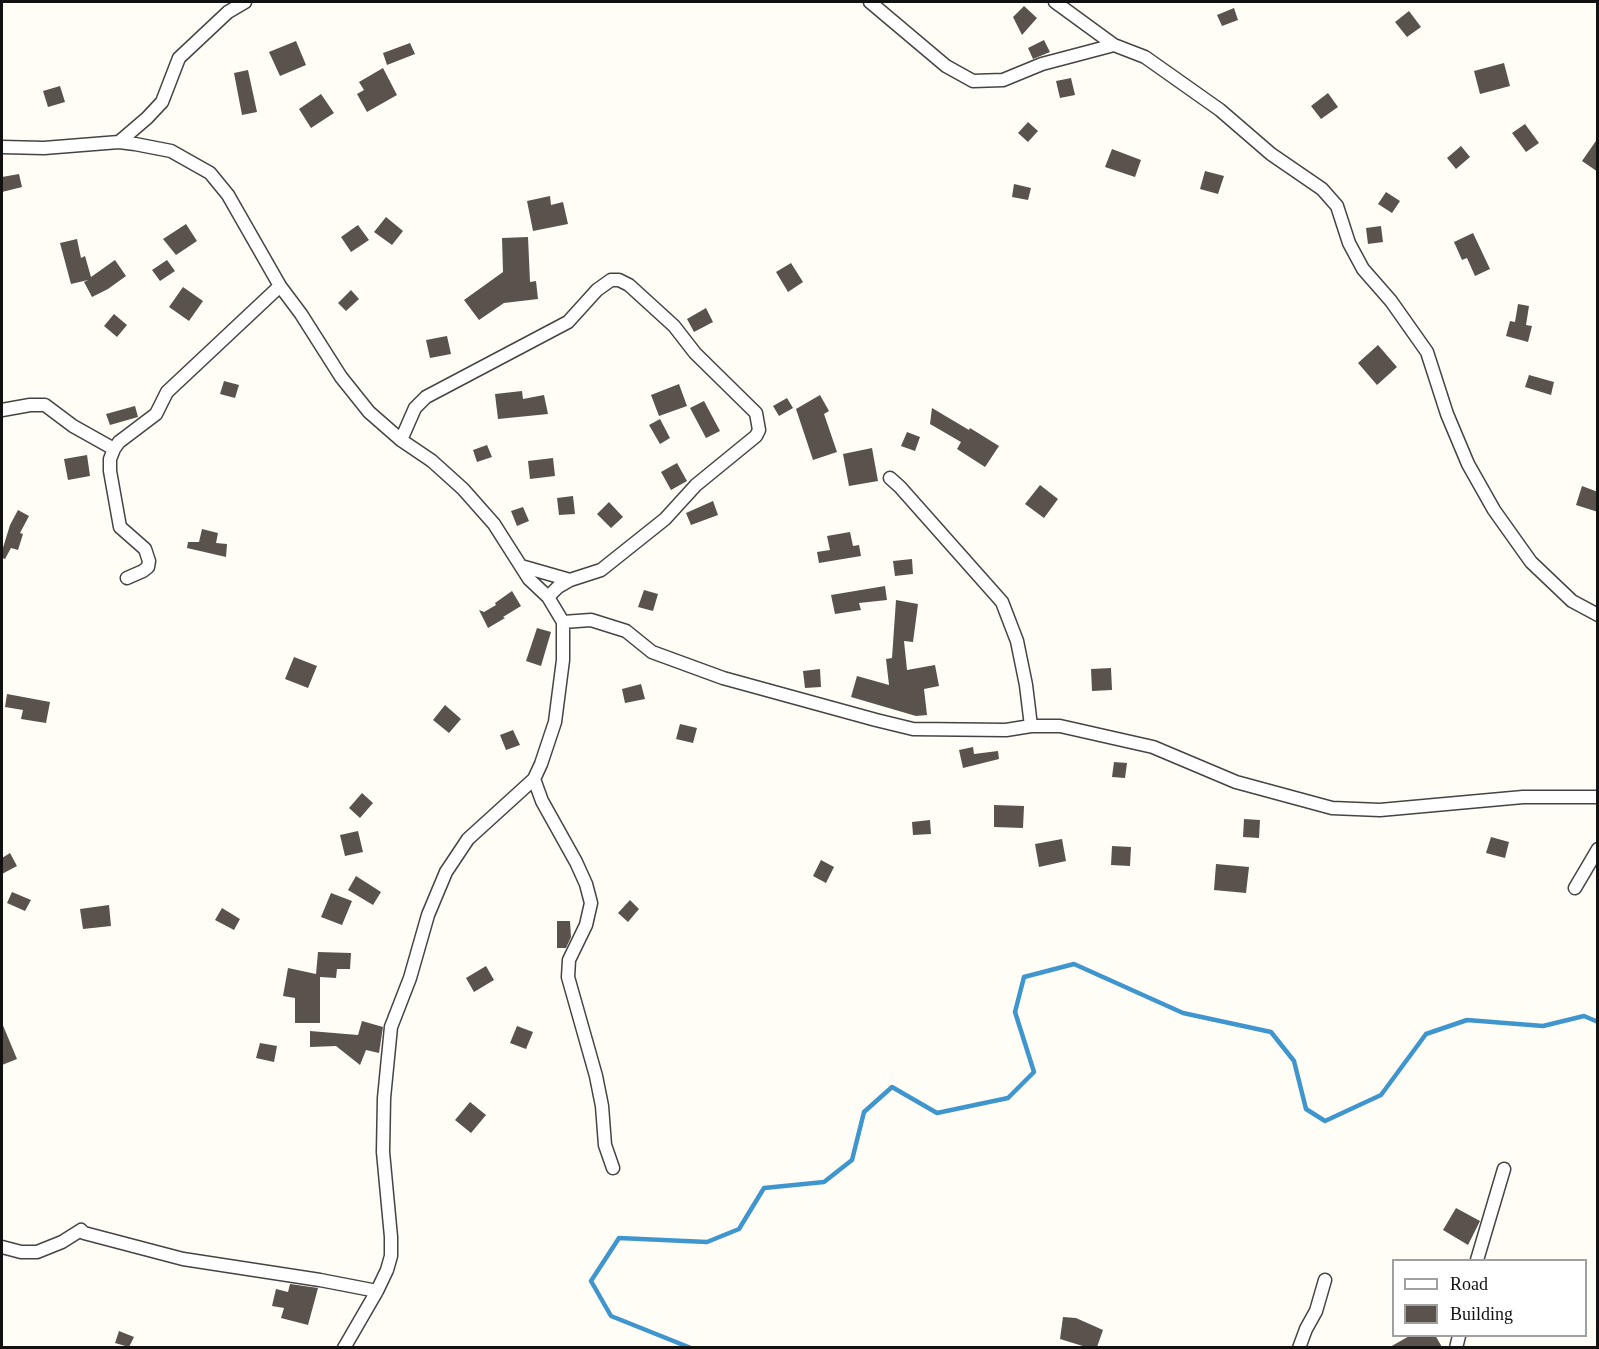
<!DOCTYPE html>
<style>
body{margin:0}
#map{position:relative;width:1599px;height:1349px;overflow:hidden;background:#fffdf5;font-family:"Times New Roman",serif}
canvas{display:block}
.frame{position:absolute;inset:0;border:3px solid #111;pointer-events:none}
.legend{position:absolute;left:1392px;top:1259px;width:195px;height:78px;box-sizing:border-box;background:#fff;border:2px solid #a0a0a0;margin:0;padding:8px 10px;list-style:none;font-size:18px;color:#111}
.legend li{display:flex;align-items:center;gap:12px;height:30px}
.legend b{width:30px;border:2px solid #a0a0a0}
</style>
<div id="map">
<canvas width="1599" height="1349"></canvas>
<div class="frame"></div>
<ul class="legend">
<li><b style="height:8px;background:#fff"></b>Road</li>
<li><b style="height:16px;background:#5a524d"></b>Building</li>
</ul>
</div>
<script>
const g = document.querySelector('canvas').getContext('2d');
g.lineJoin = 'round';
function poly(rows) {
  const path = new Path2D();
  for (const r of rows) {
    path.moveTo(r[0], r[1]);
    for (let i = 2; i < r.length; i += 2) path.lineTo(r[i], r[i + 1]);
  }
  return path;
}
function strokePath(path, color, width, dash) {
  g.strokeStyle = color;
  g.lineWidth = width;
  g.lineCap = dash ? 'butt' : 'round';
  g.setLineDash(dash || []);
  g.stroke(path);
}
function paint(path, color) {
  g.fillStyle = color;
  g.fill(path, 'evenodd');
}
const stream = poly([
 [691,1348,611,1316,591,1281,619,1238,707,1242,739,1229,764,1188,824,1182,852,1160,864,1112,892,1087,937,1113,1008,1098,1034,1072,1015,1012,1024,977,1074,964,1183,1013,1271,1032,1294,1061,1306,1109,1325,1121,1381,1095,1426,1034,1467,1020,1543,1026,1584,1016,1598,1022]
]);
const building = poly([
 [1024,6,1037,18,1022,35,1013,17],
 [1234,8,1238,20,1222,26,1217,15],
 [1409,11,1421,27,1407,37,1395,22],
 [1044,40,1050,52,1033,59,1028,48],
 [296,41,306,65,280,76,269,52],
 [410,43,415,54,387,65,383,53],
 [1504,63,1510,86,1480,94,1474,71],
 [383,68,397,95,367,112,357,94,364,90,359,82],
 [248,70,257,112,242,115,234,73],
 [1071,78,1075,95,1060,98,1056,81],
 [60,86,65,102,48,107,43,91],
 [1328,93,1338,107,1321,119,1311,106],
 [321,94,334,113,311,128,299,109],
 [1028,122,1038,131,1028,142,1018,133],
 [1525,124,1539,143,1526,152,1512,133],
 [1598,138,1598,172,1582,161],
 [1461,146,1470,157,1456,169,1447,158],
 [1112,149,1141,160,1135,177,1105,167],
 [1205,171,1224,176,1218,194,1200,189],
 [19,174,22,187,2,192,2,177],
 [1014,184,1031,188,1028,200,1012,197],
 [1386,192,1400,201,1392,213,1378,204],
 [550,196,551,205,563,202,568,224,533,231,527,201],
 [386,217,403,231,392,245,374,232],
 [186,224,197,241,176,255,163,239],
 [358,225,369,240,351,252,341,237],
 [1381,226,1383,242,1368,244,1366,228],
 [1473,233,1490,269,1475,276,1467,258,1462,260,1454,242],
 [528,237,530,282,536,281,538,299,504,303,479,320,464,300,503,272,502,238],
 [77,239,81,258,85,256,91,277,115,260,126,276,108,289,92,297,84,282,88,280,71,284,60,243],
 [167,260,175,271,160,281,152,270],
 [791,263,803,282,788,292,776,272],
 [183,287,203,301,189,321,169,307],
 [351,290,359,299,346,311,338,303],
 [1518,304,1529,306,1526,325,1532,326,1528,342,1506,336,1510,321,1515,322],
 [706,308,713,322,694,332,687,319],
 [114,314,127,325,117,337,104,326],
 [447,336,451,354,430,358,426,340],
 [1378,345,1397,367,1377,385,1358,363],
 [1529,375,1554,382,1551,395,1525,387],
 [224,381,239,385,235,398,220,394],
 [679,384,687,406,659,416,651,395],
 [522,391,523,399,544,395,548,414,498,419,495,394],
 [820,395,829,411,824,414,837,452,813,460,796,409],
 [787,398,793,408,779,416,773,406],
 [704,401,720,431,706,438,690,408],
 [135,406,138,417,110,425,106,414],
 [932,408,969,430,970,428,999,446,985,467,957,449,961,442,930,424],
 [660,419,670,438,660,444,649,425],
 [907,432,920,437,915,451,901,446],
 [487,445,492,457,477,462,473,450],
 [872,448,878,481,849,486,843,454],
 [87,455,90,476,68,480,64,459],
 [553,458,555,476,530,479,528,461],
 [677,463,687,481,671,490,661,472],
 [1040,485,1058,499,1044,518,1025,504],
 [1582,486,1598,492,1598,512,1576,505],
 [573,496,575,514,559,515,557,498],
 [713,501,718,515,691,525,686,513],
 [609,502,623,517,611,528,597,514],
 [523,507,529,521,517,526,511,511],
 [18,510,29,516,20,533,23,534,18,550,11,548,5,559,2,558,2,551,10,525],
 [202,529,218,533,216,543,227,544,226,557,187,548,188,542,199,542],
 [850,532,853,546,859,545,861,556,819,563,817,552,830,550,827,536],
 [912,559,913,574,895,576,893,561],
 [885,586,887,600,859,603,861,610,835,614,831,595],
 [644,590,658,594,653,611,638,607],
 [512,591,521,606,503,617,505,618,488,628,479,610,484,612,496,605,495,603],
 [896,600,918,604,913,642,904,641,907,670,935,665,939,686,924,689,927,715,916,716,851,697,857,676,889,685,886,659,892,658],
 [537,628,551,632,541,666,526,661],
 [294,657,317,666,308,688,285,679],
 [1111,668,1112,690,1092,691,1091,669],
 [820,669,821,687,805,688,803,671],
 [641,684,645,699,625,703,622,689],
 [7,694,50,702,46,723,21,719,23,710,5,707],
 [445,705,461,719,449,733,433,720],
 [680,724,697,728,693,743,676,739],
 [513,730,520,745,506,750,500,735],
 [973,747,974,754,998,751,999,759,963,768,959,750],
 [1114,762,1127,763,1125,778,1112,777],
 [362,793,373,803,360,818,349,808],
 [994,805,1024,806,1023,828,994,827],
 [1244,819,1260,820,1259,838,1243,837],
 [930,820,931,834,913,835,912,822],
 [358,831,363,852,345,856,340,835],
 [1491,837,1509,842,1505,858,1486,853],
 [1062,839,1066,861,1039,867,1035,844],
 [1112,846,1131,847,1130,866,1111,865],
 [10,853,17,866,2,874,2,858],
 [821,860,834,867,826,883,813,876],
 [1216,864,1249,867,1246,893,1214,890],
 [356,876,381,892,373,905,348,890],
 [12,892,31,900,25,911,7,903],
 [331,893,352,901,342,925,321,917],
 [630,900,639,909,628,922,618,913],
 [109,905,111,926,83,929,80,909],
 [222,908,240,919,234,930,215,920],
 [557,921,570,921,571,937,566,948,557,948],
 [318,952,351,953,350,969,337,969,336,978,320,977,320,1023,295,1023,295,998,283,996,288,968,316,974],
 [486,966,494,980,474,992,466,978],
 [362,1021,383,1027,379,1053,366,1050,360,1065,336,1046,310,1047,310,1031,358,1035],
 [2,1023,17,1059,2,1065],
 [517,1026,533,1032,526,1049,510,1043],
 [260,1043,277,1046,274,1062,256,1058],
 [470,1102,486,1115,471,1133,455,1120],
 [1456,1208,1480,1221,1468,1245,1443,1230],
 [290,1284,318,1288,308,1325,281,1318,284,1308,272,1306,276,1289,288,1292],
 [1063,1317,1076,1318,1103,1330,1097,1347,1086,1347,1060,1339],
 [119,1331,134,1337,129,1347,115,1343],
 [1411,1335,1435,1335,1442,1347,1390,1347]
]);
const minor = poly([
 [870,2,946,66,973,81,1003,80,1042,64,1114,45],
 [1055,2,1114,45,1145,57,1220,110,1271,154,1322,189,1337,206,1349,243,1363,269,1391,301,1427,352,1447,414,1468,464,1494,510,1531,562,1572,601,1598,615],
 [119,142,147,118,162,102,179,58,228,12,245,2],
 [2,147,44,148,119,142,135,144,171,151,210,173,228,195,280,286,301,314,341,377,369,412,401,440,432,461,463,489,494,524,529,579,548,597,563,622,563,660,555,722,541,764,534,779,468,839,446,872,428,915,410,978,391,1027,384,1098,383,1152,391,1237,391,1256,387,1270,377,1291,344,1348],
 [2,410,30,405,45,405,73,426,114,449],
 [401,440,415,408,426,397,568,322,597,290,611,280,619,280,629,285,674,326,695,353,756,413,759,430,756,436,696,485,665,519,601,570,570,580,558,587,548,597],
 [890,478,900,487,1002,602,1017,641,1026,685,1031,726],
 [521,566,570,580],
 [127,578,143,571,148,567,149,561,145,549,120,527,110,471,110,459,114,449,119,442,156,414,167,392,280,286],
 [563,622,591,620,626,631,652,652,723,678,876,720,913,729,1006,730,1031,726,1060,726,1153,747,1236,782,1332,808,1380,810,1523,797,1598,797],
 [534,779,542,801,576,862,586,884,591,903,586,925,569,960,568,977,596,1076,602,1106,605,1145,613,1168],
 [1575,888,1598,849],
 [2,1247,21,1252,37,1252,62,1242,81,1230,84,1233,183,1259,320,1280,377,1291],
 [1477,1260,1504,1169],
 [1299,1348,1306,1329,1316,1311,1325,1280],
 [1456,1348,1459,1336]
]);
strokePath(stream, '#3f96cf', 4.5);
paint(building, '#5a524d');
strokePath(minor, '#444', 15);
strokePath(minor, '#fff', 12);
</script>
